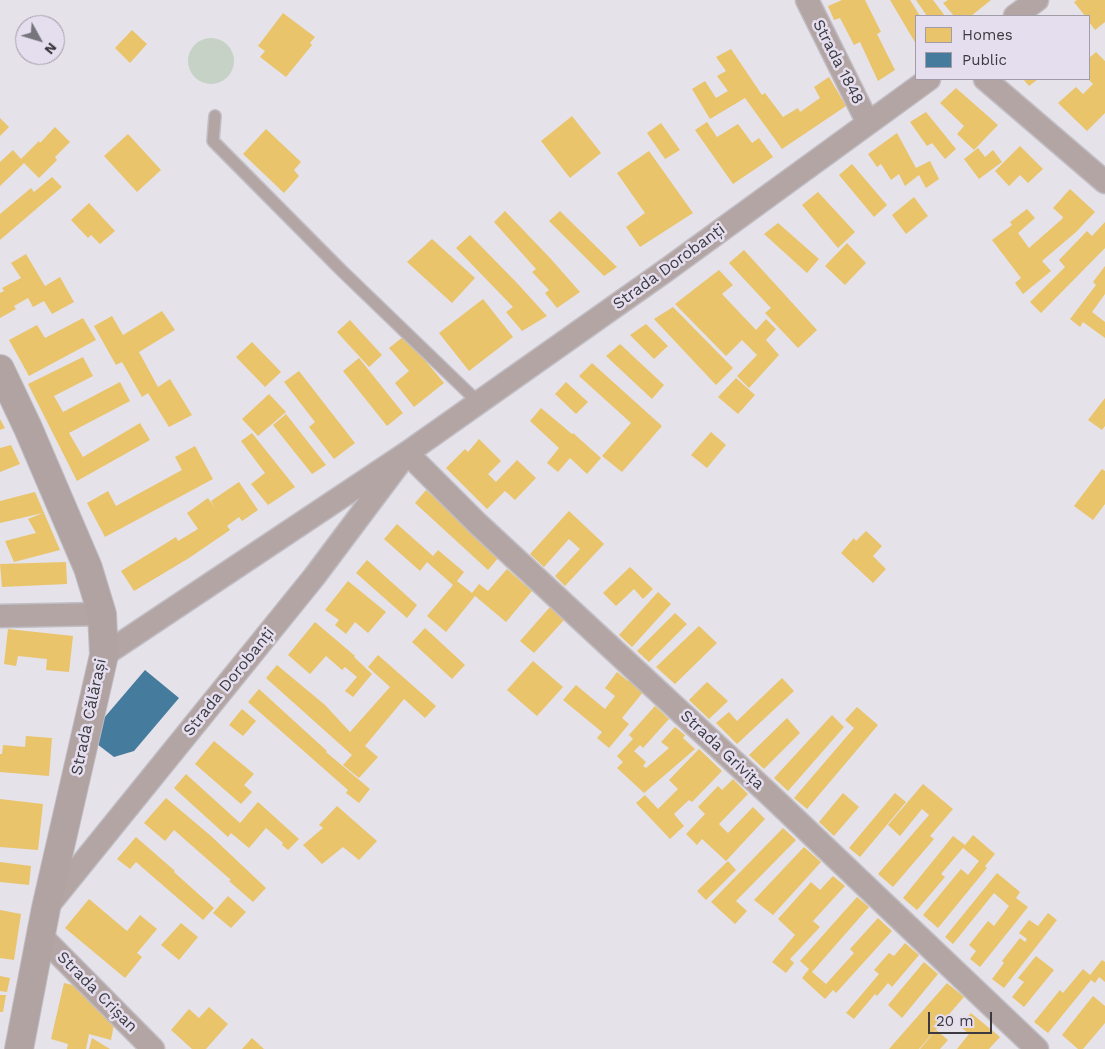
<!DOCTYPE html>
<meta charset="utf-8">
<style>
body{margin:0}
#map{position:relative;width:1105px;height:1049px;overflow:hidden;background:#e5e2ea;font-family:"Work Sans",sans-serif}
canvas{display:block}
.legend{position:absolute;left:915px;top:15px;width:175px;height:65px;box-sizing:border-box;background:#e4deee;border:1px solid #a19ca8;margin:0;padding:6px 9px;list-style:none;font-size:15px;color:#3c3a40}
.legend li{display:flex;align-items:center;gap:10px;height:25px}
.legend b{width:25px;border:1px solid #a19ca8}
.north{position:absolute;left:15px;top:15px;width:50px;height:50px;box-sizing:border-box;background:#e4deee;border:1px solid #a19ca8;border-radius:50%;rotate:129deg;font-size:14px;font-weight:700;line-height:20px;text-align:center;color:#3c3a40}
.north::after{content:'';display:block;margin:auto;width:18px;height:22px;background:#77757c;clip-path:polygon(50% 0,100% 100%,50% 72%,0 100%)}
.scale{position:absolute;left:928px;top:1012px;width:64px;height:22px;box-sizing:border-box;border:2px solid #3c3a40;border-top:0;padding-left:6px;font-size:15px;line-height:18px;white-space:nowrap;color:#3c3a40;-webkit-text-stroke:4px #e4deee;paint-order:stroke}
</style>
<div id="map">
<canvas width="1105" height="1049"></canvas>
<ul class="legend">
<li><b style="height:14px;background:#e9c46a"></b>Homes</li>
<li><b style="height:14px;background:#457b9d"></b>Public</li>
</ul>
<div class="north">N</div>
<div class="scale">20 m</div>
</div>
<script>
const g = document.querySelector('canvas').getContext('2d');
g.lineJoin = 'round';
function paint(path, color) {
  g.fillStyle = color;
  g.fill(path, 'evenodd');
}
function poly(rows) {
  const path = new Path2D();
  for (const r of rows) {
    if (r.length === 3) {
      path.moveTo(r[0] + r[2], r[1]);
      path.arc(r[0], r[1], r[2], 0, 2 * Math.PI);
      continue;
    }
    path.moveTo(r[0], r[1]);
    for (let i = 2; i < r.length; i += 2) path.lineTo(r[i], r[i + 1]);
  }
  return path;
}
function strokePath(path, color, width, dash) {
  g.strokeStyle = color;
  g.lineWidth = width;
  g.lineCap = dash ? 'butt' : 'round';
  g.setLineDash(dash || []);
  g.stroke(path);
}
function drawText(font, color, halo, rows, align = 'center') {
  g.font = font + ' "Work Sans",sans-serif';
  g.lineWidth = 5;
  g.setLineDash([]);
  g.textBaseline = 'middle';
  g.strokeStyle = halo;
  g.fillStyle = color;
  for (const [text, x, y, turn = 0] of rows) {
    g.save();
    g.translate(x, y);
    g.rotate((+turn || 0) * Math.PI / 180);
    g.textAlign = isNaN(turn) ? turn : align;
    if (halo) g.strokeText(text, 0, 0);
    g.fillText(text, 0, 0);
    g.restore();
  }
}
const green = poly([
 [211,61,23]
]);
const homes = poly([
 [842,0,865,0,881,32,877,34,895,70,878,81,860,42,854,45,840,18,834,20,828,6],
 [890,0,910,0,920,16,916,16,916,44],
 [916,0,933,0,945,16,927,16],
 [948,0,991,0,971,16,954,16,943,3],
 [1077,0,1105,0,1105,22,1095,30,1089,22,1089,16,1085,16,1074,2],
 [283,13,315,37,310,43,312,45,286,77,260,57,265,51,258,46],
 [132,30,147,44,130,63,115,48],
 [731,49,762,95,765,93,783,117,798,108,800,112,820,98,814,87,829,77,846,106,782,149,745,98,710,119,692,89,705,81,716,98,728,91,717,76,726,71,716,57],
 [1096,52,1105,61,1105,113,1087,131,1058,103,1076,87,1083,94,1093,84,1088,79,1089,58],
 [1023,79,1038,79,1029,86],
 [956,88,998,125,974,150,957,134,964,126,940,103],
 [926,112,956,149,945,159,932,143,927,146,910,122],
 [572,116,601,153,570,178,541,141],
 [0,118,9,127,0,136],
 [707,122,717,137,738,124,752,143,759,138,773,157,733,184,695,130],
 [661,123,680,150,665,159,647,133],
 [55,127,70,142,55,157,57,160,39,178,24,163,0,186,0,162,13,150,21,159,39,141,40,143],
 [266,129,301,162,294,170,299,176,284,193,243,154],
 [897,133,916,168,930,161,939,179,926,188,919,175,905,186,899,174,891,180,881,164,877,167,868,154],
 [128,134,161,170,137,192,104,156],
 [1020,146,1043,169,1028,183,1020,175,1009,186,995,171],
 [978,148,985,157,993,150,1002,162,979,179,964,159],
 [649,151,693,213,640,247,626,227,645,213,617,173],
 [852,164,887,205,874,217,839,175],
 [52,177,62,187,0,240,0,214,31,188,34,192],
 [1070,189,1095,212,1076,232,1042,261,1051,271,1023,294,1015,283,1021,278,992,240,1012,225,1010,222,1027,209,1035,218,1018,233,1029,248,1062,219,1063,217,1053,208],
 [818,192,855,232,838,248,802,205],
 [914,197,928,216,906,234,892,215],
 [89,203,115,231,100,244,91,235,88,238,71,220],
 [505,211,550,258,580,292,557,308,545,293,549,290,532,272,536,269,494,222],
 [560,211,617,267,604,276,549,221],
 [1105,222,1105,248,1041,313,1030,302,1065,267,1059,260,1087,231,1092,236],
 [778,223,819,259,807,273,764,234],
 [470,235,517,283,547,316,522,331,506,312,513,307,456,248],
 [432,239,475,278,452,303,407,262],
 [847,243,866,263,845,285,825,266],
 [744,250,817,330,798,348,765,313,771,308,729,263],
 [26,254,45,286,60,277,74,302,52,314,44,301,33,307,28,298,14,306,16,309,0,318,0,293,4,291,2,288,21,278,11,263],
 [1105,266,1105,294,1092,312,1105,322,1105,338,1083,322,1080,327,1070,319,1096,285,1093,282],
 [719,270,733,285,722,294,756,330,766,319,776,329,766,340,779,355,749,388,737,376,757,355,742,340,726,356,675,304],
 [483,299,513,337,469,371,439,333],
 [673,307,733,368,716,385,654,319],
 [162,311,175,330,139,352,158,387,170,379,192,415,169,427,148,393,142,397,122,362,116,365,94,326,112,316,123,335],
 [83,318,96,340,29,376,9,340,37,325,45,338],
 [350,320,382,355,369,367,337,332],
 [646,324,668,346,654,359,630,335],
 [403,337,424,359,444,383,414,407,395,383,409,371,389,348],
 [252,342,281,372,265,387,236,357],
 [620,344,664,385,652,399,606,356],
 [83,357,93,376,54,396,63,412,120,382,130,401,69,433,83,457,140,423,150,440,77,481,28,384],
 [359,358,403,413,387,426,343,371],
 [592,363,662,426,622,472,602,456,631,423,579,376],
 [299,371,355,443,334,459,309,427,315,422,284,382],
 [736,378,755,395,738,414,718,397],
 [566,382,588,402,576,414,555,394],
 [269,394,286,412,258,436,242,419],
 [1105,398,1105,426,1102,430,1088,420],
 [541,408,572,434,573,433,601,458,587,474,570,458,558,472,547,463,559,448,530,421],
 [286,414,326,465,312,474,273,425],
 [0,419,5,428,0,430],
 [711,432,726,445,707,468,691,455],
 [252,433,295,487,268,505,251,484,265,473,241,441],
 [479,439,501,461,488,474,496,482,517,460,536,478,515,500,505,491,487,509,446,468,465,449,468,452],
 [11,445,20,464,0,472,0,448],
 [195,446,213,479,105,537,87,503,108,491,116,506,182,470,175,457],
 [1102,469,1105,471,1105,504,1093,520,1074,506],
 [239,482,258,510,242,521,239,517,227,526,230,530,189,558,134,591,121,571,176,537,178,541,198,529,187,513,208,498,215,508,211,501],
 [426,490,499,557,488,570,415,503],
 [35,492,60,550,14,562,5,541,36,533,28,519,43,513,0,523,0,501],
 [569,511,604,544,565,586,555,576,580,549,569,539,544,567,530,554],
 [397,524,433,556,438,550,464,572,457,581,472,593,479,584,488,591,507,569,532,591,506,622,475,596,446,632,427,616,453,585,427,562,420,571,384,539],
 [866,531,882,546,873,556,886,569,873,583,841,553,854,538,856,541],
 [367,560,417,605,407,618,356,573],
 [66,562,67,584,2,587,0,564],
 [630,567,653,589,643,599,634,589,616,606,603,593],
 [348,581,386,612,368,633,355,622,346,634,335,625,339,620,325,610],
 [658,592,671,604,632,647,619,635],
 [550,607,564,620,534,653,520,641],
 [675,613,687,624,649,662,637,651],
 [315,622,355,656,354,657,372,674,353,697,345,691,357,677,345,667,342,670,326,656,310,674,288,655],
 [699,626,717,643,675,684,656,667],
 [425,628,465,665,452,679,412,642],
 [8,629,73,636,69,672,46,670,47,659,18,656,16,666,4,664],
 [378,655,436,706,425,718,404,699,365,746,378,757,359,778,343,765,352,755,266,678,277,665,325,705,350,732,390,687,368,667],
 [533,661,563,687,537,716,507,690],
 [617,672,628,681,630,679,644,691,622,718,629,724,609,748,597,738,602,732,563,700,576,685,605,709,615,696,605,688],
 [782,678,794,691,737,744,716,723,729,712,737,721],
 [707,682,728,701,709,719,689,700],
 [259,689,327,751,326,752,370,789,359,803,346,793,348,790,248,702],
 [655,706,669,719,643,748,640,745,634,751,646,762,643,766,646,768,669,748,661,742,675,727,685,735,683,738,695,749,644,793,617,768,623,762,617,756,633,739,629,735],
 [857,707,878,725,807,809,794,798,854,728,845,720],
 [242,709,256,721,243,736,229,725],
 [832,715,844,727,788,791,774,778],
 [787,718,800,733,764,769,749,755],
 [26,736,52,738,49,776,0,772,0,754,2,754,3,745,25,747],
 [214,741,254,774,244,785,252,792,241,804,195,764],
 [699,749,722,771,692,802,689,800,674,814,684,826,670,839,636,803,645,795,658,809,678,789,669,780],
 [186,774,240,823,258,802,299,839,288,850,282,845,283,843,266,828,249,848,231,833,228,837,174,788],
 [733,779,748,794,719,824,728,833,753,807,765,819,726,861,702,839,697,845,686,834,705,814,698,807,718,786,722,790],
 [923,784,953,809,930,836,934,839,893,887,878,874,929,815,922,809,900,836,888,825],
 [843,793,859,807,834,836,819,822],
 [895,793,906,802,860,857,849,848],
 [166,798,211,836,266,888,253,902,229,881,231,880,174,830,165,841,144,823],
 [0,799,43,804,38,850,0,847],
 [337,806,377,841,359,860,343,847,322,864,303,845,323,828,319,825],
 [783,828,796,840,736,901,747,911,735,924,711,902],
 [973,835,995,854,985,866,987,868,938,928,923,915,961,869,968,875,979,861,963,848,941,874,945,877,917,910,903,898,953,836,965,845],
 [136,837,175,871,174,872,214,908,203,920,136,862,130,869,117,859],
 [804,847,821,862,773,915,754,900],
 [728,861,736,870,706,900,697,891],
 [0,862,31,866,29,885,0,882],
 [997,873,1020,892,1016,898,1028,907,980,967,970,959,976,951,969,945,988,921,994,926,1009,906,994,893,953,944,945,937],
 [833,876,845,886,813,921,820,927,790,959,794,963,786,973,772,962,795,935,778,919,811,882,820,890],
 [228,896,246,912,231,928,213,913],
 [857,897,869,907,812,972,826,984,854,953,850,949,878,918,892,931,836,993,833,990,825,999,802,978,809,969,800,961],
 [89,899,127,931,140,915,157,929,137,953,142,957,125,978,65,928],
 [0,910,21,914,14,960,0,958],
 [1048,913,1057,920,1004,988,992,979,1004,963,1002,961,1020,938,1025,942,1027,939,1019,933,1029,920,1038,926],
 [181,923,198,937,179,960,161,945],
 [905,943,919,955,892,987,888,983,877,996,875,994,854,1019,846,1013,879,974,874,970,889,953,894,956],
 [1036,956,1054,970,1024,1007,1012,997,1024,982,1018,978],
 [1102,960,1105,962,1105,982,1099,977,1095,983,1091,980,1048,1033,1034,1022,1060,990,1063,993,1083,969,1090,975],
 [924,962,938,974,902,1018,888,1005],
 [0,976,10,978,7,992,0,991],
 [64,983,81,987,114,1024,111,1040,89,1034,86,1049,67,1049,68,1044,51,1039],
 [947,983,964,997,919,1049,889,1049],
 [0,995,6,995,3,1012,0,1012],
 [1093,996,1105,1006,1105,1023,1083,1049,1078,1049,1062,1035],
 [209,1007,228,1024,206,1049,192,1049,171,1030,189,1009,199,1018],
 [971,1013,1000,1037,989,1049,957,1049,969,1034,960,1026],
 [936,1030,948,1040,940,1049,920,1049],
 [92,1038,110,1049,89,1049],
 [252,1038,264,1049,242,1049]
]);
const public = poly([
 [145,670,179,698,134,751,114,757,97,744,98,725]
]);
const service = poly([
 [215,116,213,141,341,270,478,402]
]);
const minor = poly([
 [807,0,868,123],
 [1015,16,1037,0],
 [985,79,1105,182],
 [0,616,102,614],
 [104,655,407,453,665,271,929,79],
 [47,907,314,577,407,453,478,524,771,796,1037,1049],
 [41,936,153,1049]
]);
const secondary = poly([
 [0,369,28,428,88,568,102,614,104,655,46,908,19,1049]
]);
const streetNames = [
 ["Strada 1848",838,62,63],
 ["Strada Dorobanți",669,267,-36],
 ["Strada Dorobanți",229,682,-51],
 ["Strada Călărași",89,717,-78],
 ["Strada Grivița",722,750,43],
 ["Strada Crișan",97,992,45]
];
paint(green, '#c5d2c5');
paint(homes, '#e9c46a');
paint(public, '#457b9d');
strokePath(service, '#c0bec4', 14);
strokePath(minor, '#c0bec4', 25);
strokePath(secondary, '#c0bec4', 30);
strokePath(service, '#b3a5a3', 11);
strokePath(minor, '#b3a5a3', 22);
strokePath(secondary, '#b2a3a3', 28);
drawText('16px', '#3c3a40', '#e4deee', streetNames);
</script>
